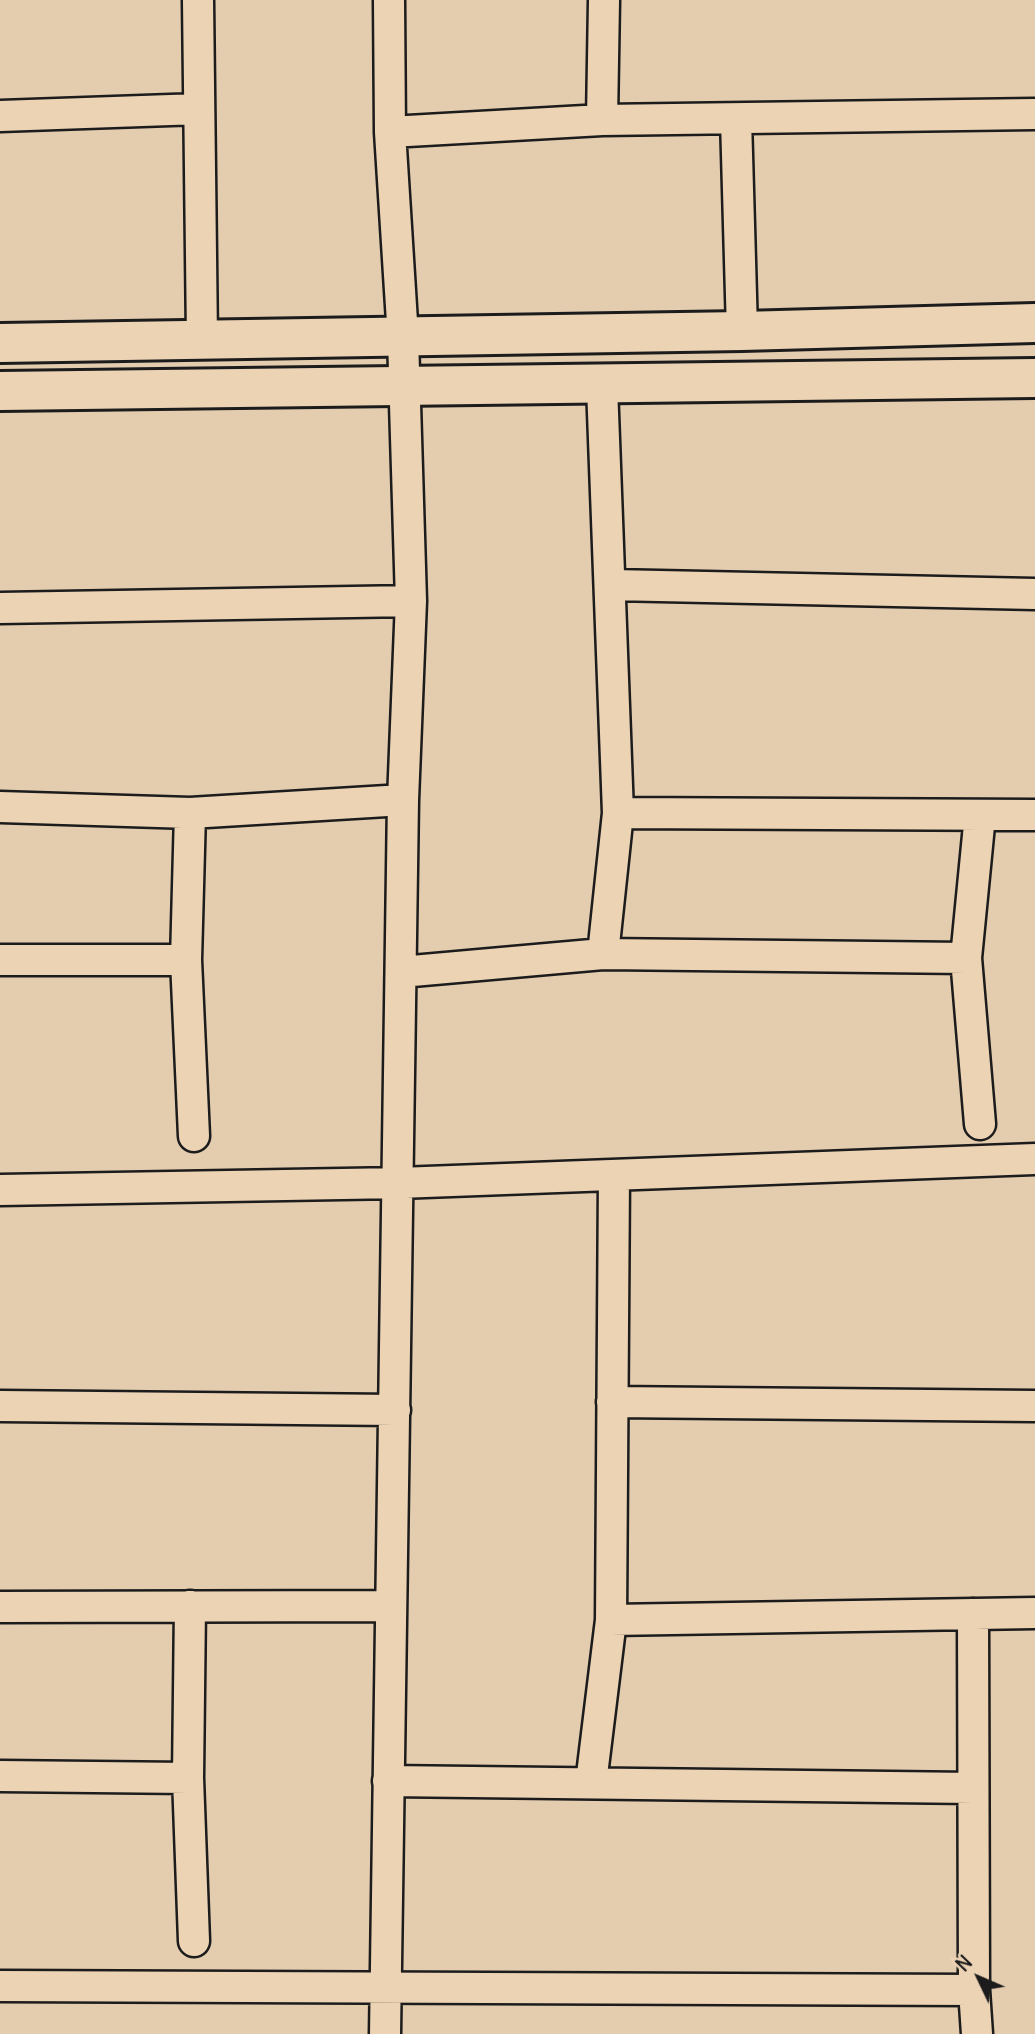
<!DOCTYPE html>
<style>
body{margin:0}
#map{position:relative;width:1035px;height:2034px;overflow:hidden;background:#e4ccae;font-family:Delius,sans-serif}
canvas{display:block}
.north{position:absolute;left:944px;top:1943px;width:70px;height:70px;-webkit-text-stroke:5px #ecd3b4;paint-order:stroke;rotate:314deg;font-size:19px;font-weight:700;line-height:28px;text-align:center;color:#1c1c1c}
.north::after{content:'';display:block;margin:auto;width:24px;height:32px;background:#1c1c1c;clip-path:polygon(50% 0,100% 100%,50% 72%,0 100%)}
</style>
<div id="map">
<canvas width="1035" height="2034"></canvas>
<div class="north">N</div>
</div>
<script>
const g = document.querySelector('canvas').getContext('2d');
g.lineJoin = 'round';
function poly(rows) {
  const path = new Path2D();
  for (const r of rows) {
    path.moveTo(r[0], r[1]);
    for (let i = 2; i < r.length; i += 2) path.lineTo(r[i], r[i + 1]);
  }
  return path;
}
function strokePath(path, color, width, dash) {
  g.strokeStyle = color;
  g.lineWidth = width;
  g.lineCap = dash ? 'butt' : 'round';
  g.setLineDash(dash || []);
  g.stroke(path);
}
const street = poly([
 [198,0,202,340],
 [0,116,199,109],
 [736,119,742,331],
 [602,120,604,0],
 [390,132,602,120,1035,114],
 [602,386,618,813,1035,815],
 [612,585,1035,594],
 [0,608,411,601],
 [0,807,190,813],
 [603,954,966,958,980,815],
 [966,958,980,1124],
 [0,960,186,960,190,813,403,800],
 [186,960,194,1136],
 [401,972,603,954,618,813],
 [0,1190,399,1183,1035,1159],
 [612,1402,1035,1406],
 [0,1406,395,1410],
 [0,1607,391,1606],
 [973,1614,974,1990,977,2034],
 [611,1620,1035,1613],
 [0,1776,188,1778,190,1606],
 [188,1778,194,1941],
 [388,1781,973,1788],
 [591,1783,611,1620,614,1175],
 [0,1986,974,1990],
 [385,2034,403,800,411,601,403,338,390,132,389,0]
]);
const secondary = poly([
 [0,343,742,331,1035,323],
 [0,391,1035,378]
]);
strokePath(street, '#1c1c1c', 35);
strokePath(secondary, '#1c1c1c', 44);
strokePath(street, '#ecd3b4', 30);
strokePath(secondary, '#ecd3b4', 38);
</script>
